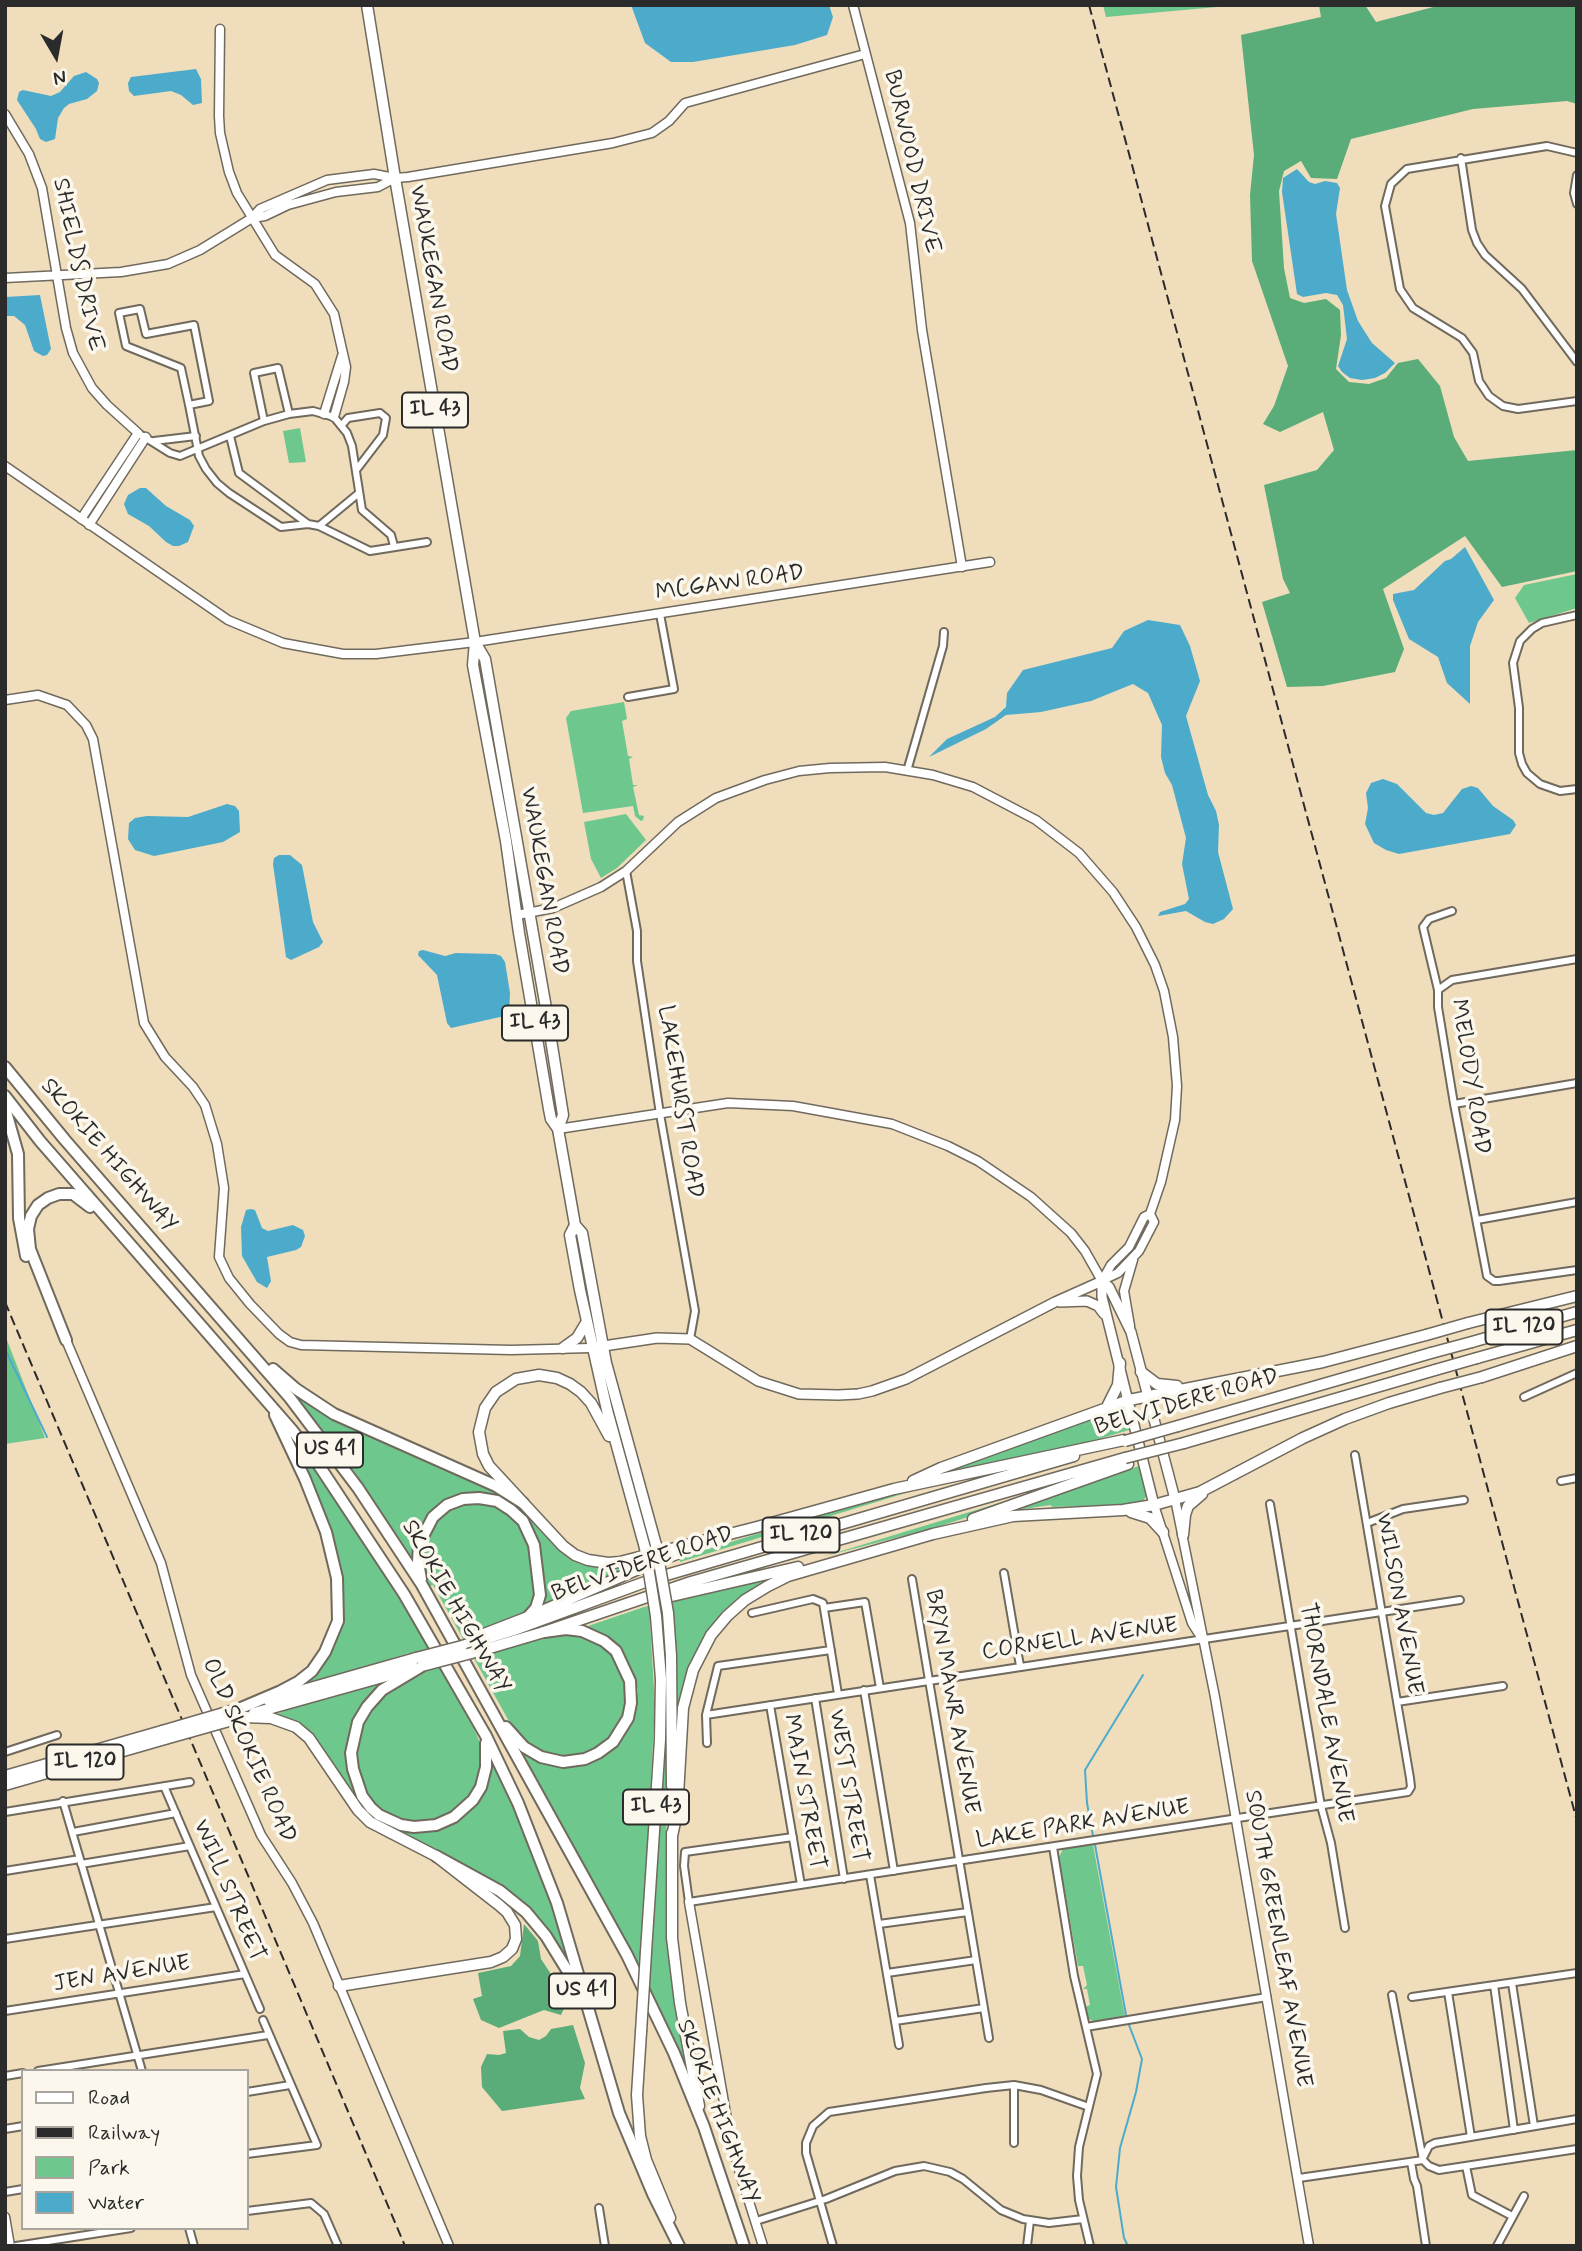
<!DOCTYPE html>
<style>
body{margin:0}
#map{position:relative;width:1582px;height:2251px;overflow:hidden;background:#efddbb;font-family:Mynerve,sans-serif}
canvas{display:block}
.frame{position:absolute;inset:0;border:7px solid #2b2b2b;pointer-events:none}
.legend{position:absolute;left:21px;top:2069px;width:228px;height:161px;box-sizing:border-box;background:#fbf7ec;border:2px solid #a8a59f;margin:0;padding:9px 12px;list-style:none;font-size:21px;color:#2b2b2b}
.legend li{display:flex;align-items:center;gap:14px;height:35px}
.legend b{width:35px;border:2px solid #a8a59f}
.north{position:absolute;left:21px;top:21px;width:70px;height:70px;-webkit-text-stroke:5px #fbf7ec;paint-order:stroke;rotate:170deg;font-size:19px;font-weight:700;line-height:28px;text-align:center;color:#2b2b2b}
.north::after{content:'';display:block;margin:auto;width:24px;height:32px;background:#2b2b2b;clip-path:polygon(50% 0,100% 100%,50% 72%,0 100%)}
</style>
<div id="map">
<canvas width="1582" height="2251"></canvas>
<div class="frame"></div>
<ul class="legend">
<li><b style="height:9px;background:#fff"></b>Road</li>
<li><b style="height:9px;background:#2b2b2b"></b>Railway</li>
<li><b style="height:19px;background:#6ec88e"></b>Park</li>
<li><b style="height:19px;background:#4cabcb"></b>Water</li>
</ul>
<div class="north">N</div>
</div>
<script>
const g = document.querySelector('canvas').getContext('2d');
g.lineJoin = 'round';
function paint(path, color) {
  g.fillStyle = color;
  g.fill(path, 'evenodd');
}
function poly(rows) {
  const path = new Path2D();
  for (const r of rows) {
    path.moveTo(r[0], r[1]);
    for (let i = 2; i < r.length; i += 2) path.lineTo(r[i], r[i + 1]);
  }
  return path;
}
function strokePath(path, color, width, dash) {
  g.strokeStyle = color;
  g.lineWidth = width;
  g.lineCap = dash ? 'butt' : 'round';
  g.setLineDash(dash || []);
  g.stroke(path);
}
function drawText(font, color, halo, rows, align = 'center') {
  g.font = font + ' Mynerve,sans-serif';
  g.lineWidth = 7;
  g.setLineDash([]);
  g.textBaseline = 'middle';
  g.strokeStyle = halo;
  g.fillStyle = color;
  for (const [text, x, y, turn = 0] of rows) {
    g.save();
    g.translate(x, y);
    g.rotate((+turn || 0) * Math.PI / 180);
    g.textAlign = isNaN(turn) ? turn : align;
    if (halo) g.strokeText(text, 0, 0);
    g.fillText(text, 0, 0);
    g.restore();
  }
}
const green = poly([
 [1103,5,1240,5,1106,17],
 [300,428,306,462,289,463,283,431],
 [1577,574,1577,608,1529,623,1515,598,1524,585],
 [624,702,627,719,622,721,628,756,633,757,629,759,633,785,638,785,633,787,639,815,644,816,643,820,641,821,635,816,633,806,583,813,566,718,571,711],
 [626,814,646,840,617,868,601,878,591,859,584,822],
 [5,1335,45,1438,5,1444],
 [288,1386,512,1499,576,1559,639,1561,640,1564,539,1610,532,1528,483,1494,426,1520,417,1538,412,1558,357,1475],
 [1120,1405,1121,1411,1125,1413,1129,1430,1082,1444,932,1477],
 [292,1439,346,1512,392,1584,474,1729,481,1745,483,1765,476,1791,443,1820,408,1823,382,1812,372,1802,362,1786,357,1763,357,1751,361,1729,371,1711,390,1689,421,1675,409,1653,297,1689,322,1665,334,1648,341,1626,343,1606,341,1573,334,1544],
 [1139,1466,1147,1496,1144,1499,1146,1504,1052,1507,1051,1505,1023,1509,1023,1507,1092,1481],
 [1058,1485,1021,1500,937,1527,822,1557],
 [922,1488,680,1562,679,1558,831,1511],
 [488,1502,515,1516,529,1540,537,1588,533,1606,519,1618,479,1630,491,1653,556,1633,578,1633,610,1650,624,1669,629,1704,614,1737,582,1757,556,1758,530,1747,515,1732,433,1585,430,1586,426,1578,423,1570,422,1545,438,1516,462,1503],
 [783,1574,770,1581,708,1637,678,1733,674,1615,650,1622,655,1705,645,1893,650,1957,665,1752,667,1756,666,1890,685,2051,684,2060,589,1873,507,1730,527,1753,589,1761,634,1714,638,1691,633,1671,621,1650,588,1626,644,1607],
 [398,1675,388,1683,352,1738,360,1795,396,1826,461,1817,491,1759,505,1783,549,1888,575,1980,536,1917,375,1821,363,1809,296,1722,277,1714,309,1701],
 [1093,1845,1125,2017,1095,2022,1089,2019,1087,2014,1085,2007,1090,2005,1087,1989,1083,1989,1087,1985,1083,1966,1078,1966,1059,1857,1063,1849]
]);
const forest = poly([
 [1319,5,1365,5,1376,22,1441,5,1577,5,1577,104,1567,101,1473,109,1351,139,1337,179,1311,178,1301,161,1284,171,1279,191,1284,268,1290,298,1304,303,1326,299,1340,310,1341,335,1336,369,1349,382,1369,384,1386,378,1398,363,1418,359,1440,386,1454,437,1468,461,1577,450,1577,496,1575,497,1577,571,1502,587,1465,536,1383,589,1404,649,1395,672,1323,686,1287,687,1262,602,1290,593,1283,579,1264,485,1317,470,1334,450,1323,412,1280,432,1263,424,1274,406,1288,366,1252,261,1250,195,1254,155,1241,35,1321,17],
 [524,1924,538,1941,541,1959,559,1986,566,2004,561,2015,544,2010,499,2028,481,2020,473,1999,482,1996,478,1973,511,1966,520,1956],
 [573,2025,585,2063,580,2088,585,2099,502,2111,482,2087,481,2067,487,2054,499,2055,506,2053,503,2031,520,2029,529,2037,539,2040,546,2036,551,2029]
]);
const water = poly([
 [631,5,829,5,833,17,827,35,795,45,693,62,671,62,645,43],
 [196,69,201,79,202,103,193,105,181,95,171,91,134,96,129,91,128,83,131,77],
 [86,72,97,79,99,83,97,91,87,99,69,104,64,108,58,118,55,139,46,142,40,139,36,129,17,100,19,92,23,90,51,96,60,92,74,76],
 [1297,169,1309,182,1315,184,1325,181,1337,183,1340,188,1336,214,1347,290,1358,321,1372,343,1395,363,1385,373,1375,378,1362,380,1350,378,1342,372,1338,366,1347,339,1343,305,1337,295,1326,293,1303,297,1297,294,1282,192,1283,178],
 [40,295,51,349,47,355,43,356,34,351,25,325,14,316,5,316,5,297],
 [140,488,146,488,166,506,190,520,194,526,188,542,179,546,173,546,166,542,149,526,128,514,124,504,128,495],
 [1465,547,1494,600,1478,622,1470,646,1470,704,1447,683,1438,657,1409,639,1393,600,1393,594,1414,590,1445,561,1451,559],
 [1148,620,1180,625,1190,646,1200,681,1186,716,1208,795,1216,811,1219,825,1218,852,1233,909,1224,919,1213,924,1205,922,1186,911,1158,916,1160,912,1185,904,1189,899,1182,864,1186,838,1172,785,1165,773,1161,757,1162,725,1148,693,1133,684,1091,701,1041,712,1006,715,986,729,929,757,947,739,995,717,1006,707,1007,693,1023,670,1112,648,1124,631],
 [1383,779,1397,784,1426,813,1434,815,1443,813,1462,789,1471,786,1478,788,1493,806,1513,820,1516,825,1510,834,1399,854,1386,850,1374,843,1365,824,1368,808,1366,793,1371,783],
 [227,804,235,806,239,811,240,832,223,842,154,856,135,850,128,839,129,823,135,818,147,816,188,817],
 [279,855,290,855,302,865,313,922,323,942,319,947,291,960,286,957,273,864,274,858],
 [423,950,445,956,456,953,495,954,501,956,505,962,510,993,509,1015,451,1028,447,1023,437,975,418,955,419,951],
 [251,1209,255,1210,262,1228,268,1231,293,1225,303,1230,305,1236,301,1247,296,1250,267,1257,271,1281,267,1288,257,1282,242,1256,241,1227,246,1210]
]);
const stream = poly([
 [5,1349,47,1437],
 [1093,1836,1087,1803,1085,1770,1143,1675],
 [1095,1845,1126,2015],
 [1128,2246,1124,2238,1116,2187,1120,2148,1136,2092,1142,2059,1129,2025]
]);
const minor = poly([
 [1577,153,1547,146,1407,169,1391,184,1385,206,1400,289,1413,308,1462,338,1473,353,1479,381,1489,396,1503,406,1518,409,1577,401],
 [1461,158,1472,230,1477,243,1485,255,1522,289,1577,362],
 [1577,175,1574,193,1577,204],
 [140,309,146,334,194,325,209,401,189,405,181,368,126,346,119,313,140,309],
 [189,405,199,456,206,469,217,483,229,493,281,527,308,524,319,526,370,551,427,542],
 [264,421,254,373,278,368,289,414],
 [341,426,348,418,380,413,386,418,383,435,357,469],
 [138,433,170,453,180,456,264,421,289,414,313,411,334,417,347,433,352,446,362,510,391,535,394,546],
 [230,436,239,473,308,524],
 [154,441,196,436],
 [319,526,359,493],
 [1577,615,1542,623,1532,629,1520,641,1513,663,1519,708,1519,753,1522,764,1527,773,1540,784,1560,791,1577,789],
 [628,697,674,689,660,614],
 [907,771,943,646,944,632],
 [626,871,637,931,637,961,660,1114,695,1311,690,1339],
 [1452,911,1429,919,1423,927,1438,990,1438,1007,1454,1104,1487,1276,1494,1281,1499,1281,1577,1270],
 [1438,990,1452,980,1577,959],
 [1454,1104,1577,1083],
 [1477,1220,1577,1202],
 [1524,1397,1577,1373],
 [1561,1481,1577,1478],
 [1270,1504,1321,1806,1331,1843,1345,1928],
 [1367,1523,1403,1509,1464,1500],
 [1004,1573,1020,1666],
 [912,1579,989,2038],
 [824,1608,865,1602,880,1688],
 [752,1613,813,1599,823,1603,838,1694],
 [864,1690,894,1871],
 [815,1698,844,1879],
 [1397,1702,1503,1686],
 [770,1705,801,1885],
 [706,1715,1460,1600],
 [707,1743,706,1715,718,1666,831,1650],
 [5,1752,57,1735],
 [164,1786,260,2009],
 [63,1801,142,2071],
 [5,1812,190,1782],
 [73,1832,176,1813],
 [793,1837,685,1852,684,1866,689,1902,1408,1792,1411,1787,1410,1778,1355,1455],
 [1053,1847,1074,1976,1097,2074,1079,2147,1077,2176,1079,2200,1090,2246],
 [81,1864,190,1846],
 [5,1871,80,1859],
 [870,1875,899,2045],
 [879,1924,968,1912],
 [5,1939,216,1907],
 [887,1973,976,1960],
 [1512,1983,1534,2126],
 [1494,1985,1514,2130],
 [1448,1992,1471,2137],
 [1392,1995,1423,2160],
 [1412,1997,1577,1973],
 [5,2011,245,1974],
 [895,2021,984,2008],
 [1086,2027,1267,1997],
 [38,2071,268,2035],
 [5,2076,23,2073],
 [1014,2085,1014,2143],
 [247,2092,290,2085],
 [5,2129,23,2126],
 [247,2154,317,2145,263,2020],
 [1423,2158,1429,2146,1435,2143,1577,2119],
 [1423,2160,1429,2166,1439,2170,1577,2149],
 [1411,2162,1414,2179,1417,2186,1426,2246],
 [1466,2166,1472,2195,1512,2216],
 [1299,2178,1423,2160],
 [5,2192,23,2189],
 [599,2208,605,2246],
 [247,2211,311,2203,324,2214,338,2246],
 [756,2221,826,2199,895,2171,924,2166,950,2172,963,2179,1001,2210,1023,2219,1049,2223,1083,2219],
 [189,2228,194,2246],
 [16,2246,131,2228],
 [833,2246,806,2153,806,2143,813,2126,829,2112,986,2088,1014,2085,1041,2090,1089,2107],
 [1027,2246,1030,2221],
 [1497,2246,1524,2196]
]);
const tertiary = poly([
 [853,5,910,223,922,330,962,567],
 [220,29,219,116,220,133,229,172,237,193,275,255,315,284,334,314,346,367,344,382,334,417],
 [5,114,29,154,42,188,66,328,73,353,92,388,107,405,138,433,81,519],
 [252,218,265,216,288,205,336,192,378,187,395,178],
 [5,278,121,272,168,264,200,250,252,218,260,209,327,180,374,174,395,178,408,177,613,143,652,133,669,121,685,103,865,54],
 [324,414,342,356],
 [5,466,228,620,283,643,343,654,376,654,475,642,990,562],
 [89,525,146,437],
 [5,700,38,695,67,705,86,725,93,739,144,1023,165,1057,193,1087,205,1105,217,1144,224,1188,219,1257,229,1278,250,1304,279,1334,290,1342,301,1345,511,1350,591,1348],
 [517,915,553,908,601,887,626,871,678,822,716,798,765,780,799,771,830,768,885,767,933,775,973,787,1036,820,1079,853,1113,892,1136,927,1155,965,1164,991,1173,1037,1177,1086,1175,1120,1161,1182,1150,1214,1144,1217,1129,1247,1111,1265,1102,1281],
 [558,1129,728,1103,793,1106,892,1124,948,1146,978,1161,1031,1197,1071,1233,1085,1251,1102,1281],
 [1103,1280,1118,1273,1139,1251,1154,1222,1150,1214],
 [1130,1326,1124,1291,1133,1260],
 [66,1340,161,1563,191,1675,261,1835,292,1883,313,1923,449,2246],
 [1175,1499,1215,1697,1309,2246],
 [1154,1505,1192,1623,1201,1637],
 [689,1902,729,2131,740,2173,763,2246],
 [5,2217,10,2246]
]);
const secondary = poly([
 [1102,1281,1109,1287,1131,1332,1175,1499],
 [1102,1281,1102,1297,1154,1505],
 [1060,1302,1087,1301,1098,1306,1104,1314],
 [597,1347,657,1338,690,1339,758,1381,799,1394,838,1395,858,1394,872,1391,906,1379,1055,1302,1102,1281]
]);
const primary = poly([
 [367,5,395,178,475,642,473,665,506,841,519,933,549,1109,551,1119,558,1129,575,1225,570,1235,580,1290,607,1410,645,1548],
 [475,642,485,659,546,1008,563,1115,558,1129],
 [575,1225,582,1233,606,1363,656,1545],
 [1468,1323,1577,1296],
 [1472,1342,1577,1312],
 [563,1348,577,1338,586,1323],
 [1477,1358,1577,1330],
 [1141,1372,1157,1384,1177,1386],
 [1482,1377,1577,1346],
 [1107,1407,1118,1385,1120,1363],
 [1178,1426,1431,1353],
 [609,1436,591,1403,581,1392,570,1384,557,1378,539,1375,516,1379,496,1392,485,1408,479,1432,483,1454,489,1466,563,1546,575,1555,588,1560,608,1563,620,1562,757,1527,894,1489,1124,1440],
 [1184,1443,1435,1370],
 [913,1481,941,1468,1129,1400,1323,1362,1426,1335],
 [1131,1512,1150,1518,1163,1532],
 [973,1519,1128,1464],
 [1183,1535,1185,1515,1188,1506,1202,1494],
 [659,1599,798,1567],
 [668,1613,671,1656,672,1786],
 [484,1634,528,1617,650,1564,693,1548],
 [462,1646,514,1630,656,1578,1074,1456],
 [483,1650,544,1632,691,1582,1125,1458],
 [268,1700,416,1658],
 [254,1713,415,1668],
 [243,1717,271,1718,296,1727,309,1738,358,1810,370,1822,436,1856,499,1905,507,1912,515,1925,516,1939,512,1949,503,1957,491,1962,339,1986],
 [5,1776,162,1731],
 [5,1785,165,1739],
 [672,1833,672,1938,680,2003,699,2106],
 [672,1836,677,1813,683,1708,693,1670,711,1635,727,1616,745,1600,768,1586,788,1576,933,1534,1013,1516,1123,1510,1154,1505,1200,1492,1303,1438,1345,1419,1389,1403,1440,1388],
 [646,1952,660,1740,661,1679,656,1616],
 [641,2032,637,2095,640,2136,646,2160,670,2218]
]);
const trunk = poly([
 [5,1067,65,1140,290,1398,358,1488,422,1585,627,1955,674,2053,704,2127,744,2246],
 [5,1096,40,1141,292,1430,318,1464,404,1594,486,1736,518,1803,557,1903,619,2113,653,2194,679,2246],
 [5,1108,18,1154,19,1218,26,1256],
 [66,1340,30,1249,28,1229,31,1216,38,1205,48,1198,59,1194,73,1194,90,1207],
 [273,1369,296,1389,334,1414,496,1486,523,1503],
 [421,1579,418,1562,419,1544,433,1517,447,1505,463,1499,479,1498,497,1501,511,1510,523,1521,534,1545,540,1595,536,1608,528,1617],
 [422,1666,382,1690,367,1707,358,1722,351,1753,353,1769,362,1796,371,1808,379,1815,401,1825,414,1827,436,1825,454,1817,473,1800,481,1787,486,1767,486,1743],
 [241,1708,281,1691,298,1682,312,1671,325,1652,338,1621,337,1578,326,1532,305,1479,275,1415],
 [506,1727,524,1747,541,1757,563,1762,585,1759,598,1753,613,1742,628,1718,631,1703,630,1681,616,1651,604,1641,582,1631,566,1629,544,1632],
 [436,1856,500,1891,526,1912,546,1936,570,1975,575,1992]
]);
const rail = poly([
 [1089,5,1577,1821],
 [5,1302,405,2246]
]);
const primaryBridge = poly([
 [1426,1335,1468,1323],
 [1431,1353,1472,1342],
 [1435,1370,1477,1358],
 [1440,1388,1482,1377],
 [1125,1441,1178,1426],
 [1125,1458,1184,1443],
 [656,1545,668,1613],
 [645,1548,656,1616],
 [416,1658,462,1646],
 [422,1666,483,1650],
 [162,1731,234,1710],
 [165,1739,236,1719],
 [641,2032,646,1952]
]);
const shields = [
 [435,410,66],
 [535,1023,66],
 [1524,1327,77],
 [330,1450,66],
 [801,1535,77],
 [85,1762,77],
 [656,1807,66],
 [582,1991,66]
];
const shieldNames = [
 ["IL 43",435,410],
 ["IL 43",535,1023],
 ["IL 120",1524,1327],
 ["US 41",330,1450],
 ["IL 120",801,1535],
 ["IL 120",85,1762],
 ["IL 43",656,1807],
 ["US 41",582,1991]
];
const streetNames = [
 ["BURWOOD DRIVE",911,162,77],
 ["SHIELDS DRIVE",77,265,78],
 ["WAUKEGAN ROAD",432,279,80],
 ["MCGAW ROAD",730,584,-8],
 ["WAUKEGAN ROAD",543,881,80],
 ["MELODY ROAD",1469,1077,81],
 ["LAKEHURST ROAD",679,1102,81],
 ["SKOKIE HIGHWAY",108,1156,49],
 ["BELVIDERE ROAD",1187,1403,-16],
 ["BELVIDERE ROAD",643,1565,-19],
 ["WILSON AVENUE",1398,1604,80],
 ["SKOKIE HIGHWAY",455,1607,60],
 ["CORNELL AVENUE",1080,1640,-8],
 ["BRYN MAWR AVENUE",951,1702,80],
 ["THORNDALE AVENUE",1325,1713,80],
 ["OLD SKOKIE ROAD",248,1751,66],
 ["WEST STREET",847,1786,81],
 ["MAIN STREET",803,1792,80],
 ["LAKE PARK AVENUE",1083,1825,-9],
 ["WILL STREET",228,1891,67],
 ["SOUTH GREENLEAF AVENUE",1277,1939,80],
 ["JEN AVENUE",122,1975,-9],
 ["SKOKIE HIGHWAY",717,2112,69]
];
paint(green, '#6ec88e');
paint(forest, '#5aac79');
paint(water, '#4cabcb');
strokePath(stream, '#4cabcb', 2);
strokePath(minor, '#70695d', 10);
strokePath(tertiary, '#70695d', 11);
strokePath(secondary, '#70695d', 12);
strokePath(primary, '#70695d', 13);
strokePath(trunk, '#70695d', 14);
strokePath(minor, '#fff', 6);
strokePath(tertiary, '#fff', 8);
strokePath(secondary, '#fff', 9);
strokePath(primary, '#fff', 10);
strokePath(trunk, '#fff', 10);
strokePath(rail, '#2b2b2b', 2, [10, 5]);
strokePath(primaryBridge, '#70695d', 13, []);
strokePath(primaryBridge, '#fff', 10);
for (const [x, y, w] of shields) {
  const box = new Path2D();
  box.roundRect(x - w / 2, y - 17.5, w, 35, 5);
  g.fillStyle = '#fbf7ec';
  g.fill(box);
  strokePath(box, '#2b2b2b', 2);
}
drawText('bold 21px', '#2b2b2b', null, shieldNames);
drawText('23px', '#2b2b2b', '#fbf7ec', streetNames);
</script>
